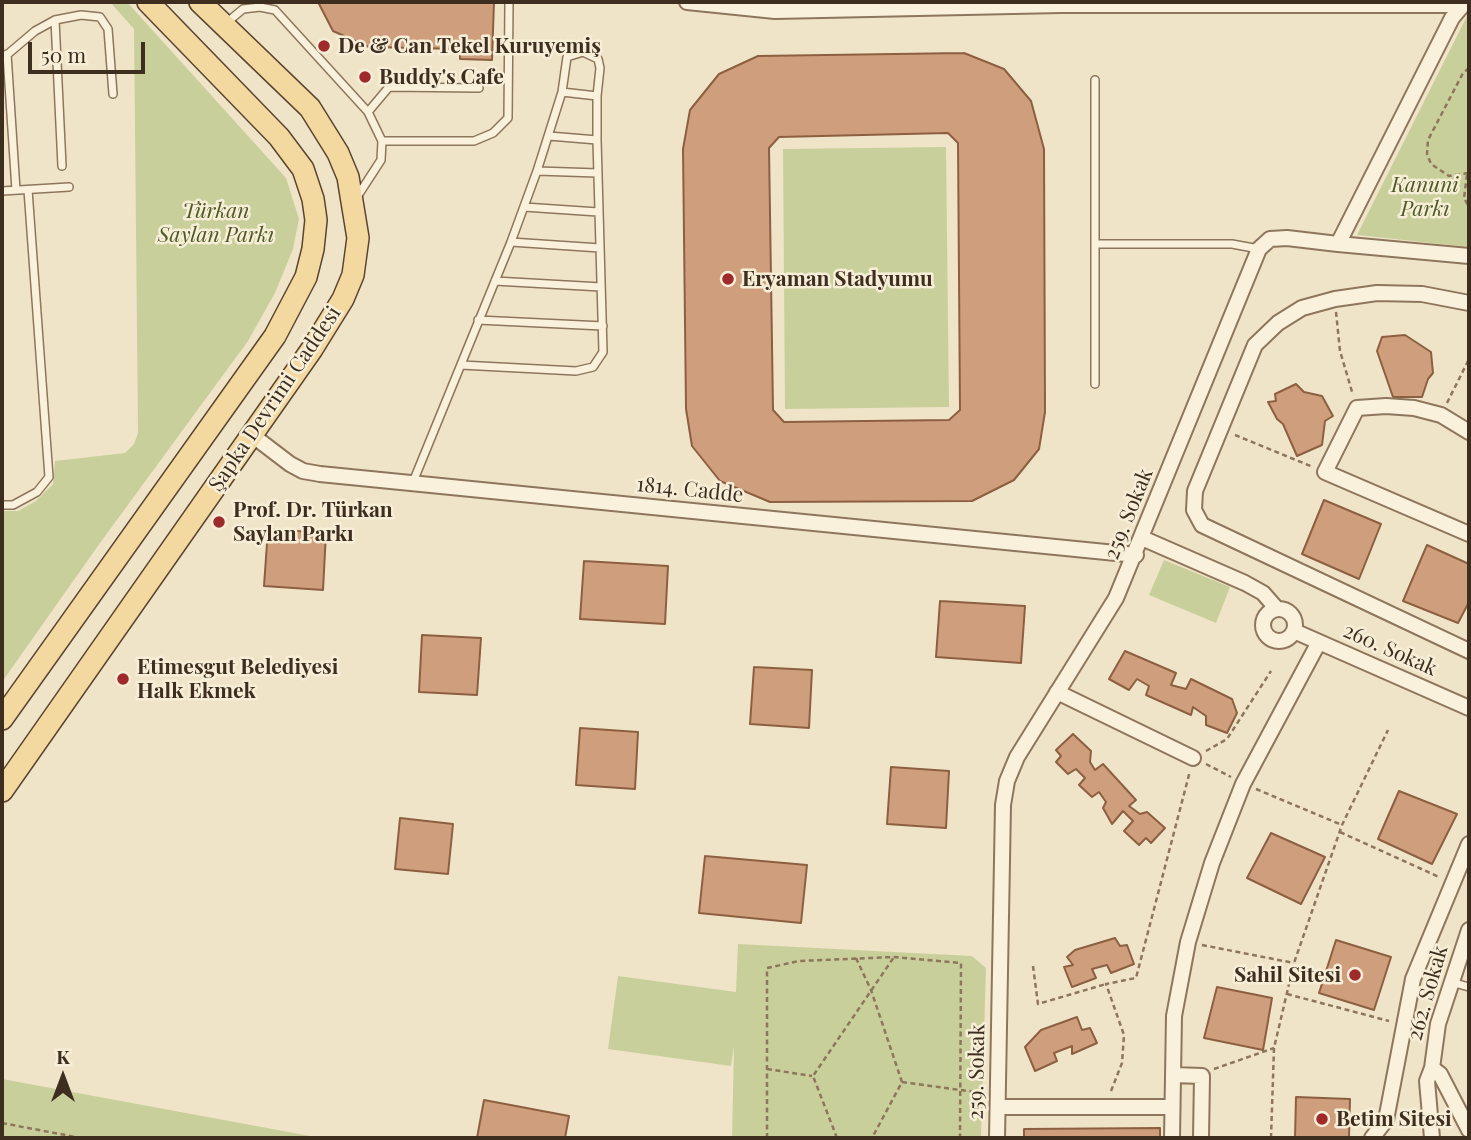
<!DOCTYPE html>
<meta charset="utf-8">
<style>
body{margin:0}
#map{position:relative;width:1471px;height:1140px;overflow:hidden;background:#f0e4c8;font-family:"Playfair Display",serif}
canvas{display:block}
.frame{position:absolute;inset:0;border:4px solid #3d2e20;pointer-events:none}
.north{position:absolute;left:28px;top:1042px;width:70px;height:70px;-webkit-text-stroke:5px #f7eed8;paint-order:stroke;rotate:0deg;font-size:19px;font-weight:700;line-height:28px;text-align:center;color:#3d2e20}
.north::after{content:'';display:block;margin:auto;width:24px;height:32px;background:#3d2e20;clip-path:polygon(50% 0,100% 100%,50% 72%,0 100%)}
.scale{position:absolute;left:28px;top:42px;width:117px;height:32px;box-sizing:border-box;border:4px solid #3d2e20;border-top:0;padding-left:9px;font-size:21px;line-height:24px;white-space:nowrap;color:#3d2e20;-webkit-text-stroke:5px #f7eed8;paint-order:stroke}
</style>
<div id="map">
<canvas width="1471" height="1140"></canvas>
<div class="frame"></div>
<div class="north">K</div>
<div class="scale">50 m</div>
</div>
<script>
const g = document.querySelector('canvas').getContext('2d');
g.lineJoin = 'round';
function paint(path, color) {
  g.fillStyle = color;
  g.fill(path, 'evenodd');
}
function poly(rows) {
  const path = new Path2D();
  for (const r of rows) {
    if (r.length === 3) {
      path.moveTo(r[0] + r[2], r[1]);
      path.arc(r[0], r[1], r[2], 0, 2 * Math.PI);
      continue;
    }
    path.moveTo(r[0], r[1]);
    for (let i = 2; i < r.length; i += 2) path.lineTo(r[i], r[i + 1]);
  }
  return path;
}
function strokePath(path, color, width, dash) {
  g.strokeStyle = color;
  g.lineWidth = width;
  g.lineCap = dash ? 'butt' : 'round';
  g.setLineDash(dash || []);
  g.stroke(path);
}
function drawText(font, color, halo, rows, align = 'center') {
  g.font = font + ' "Playfair Display",serif';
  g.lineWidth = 5;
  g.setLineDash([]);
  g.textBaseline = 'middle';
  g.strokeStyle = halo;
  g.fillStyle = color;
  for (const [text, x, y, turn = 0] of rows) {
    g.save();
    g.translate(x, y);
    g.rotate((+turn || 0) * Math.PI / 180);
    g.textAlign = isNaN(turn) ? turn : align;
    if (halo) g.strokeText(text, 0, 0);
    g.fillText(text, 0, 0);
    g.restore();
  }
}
const green = poly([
 [110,2,127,2,286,178,299,219,293,249,275,293,248,341,100,543,2,682,2,511,18,511,36,501,53,484,55,461,125,453,134,444,138,433,134,29],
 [1469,15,1469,247,1357,235,1467,16],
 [946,147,949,407,785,409,783,149],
 [1164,560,1230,587,1216,623,1149,595],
 [738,944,972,956,986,968,981,1138,732,1138,734,1046,731,1066,608,1049,618,976,736,992],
 [2,1079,321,1138,2,1138]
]);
const building = poly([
 [318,2,494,2,492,60,460,59,460,49,369,47,333,31,318,2],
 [964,53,1004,69,1031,101,1044,149,1045,412,1039,449,1014,480,972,501,770,502,720,481,692,446,686,409,683,149,690,110,719,74,758,56,964,53],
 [948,133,958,143,960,410,949,420,784,422,773,410,769,148,779,137,948,133],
 [1405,335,1431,352,1433,373,1428,379,1422,397,1393,397,1377,351,1382,337,1405,335],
 [1296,384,1304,392,1322,396,1333,416,1325,421,1322,445,1297,456,1283,424,1277,419,1268,402,1276,401,1275,394,1296,384],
 [1324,500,1381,524,1359,579,1302,554,1324,500],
 [268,529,326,533,323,590,264,586,268,529],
 [1427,545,1469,564,1469,602,1458,623,1403,601,1427,545],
 [584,561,668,566,665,624,580,619,584,561],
 [940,601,1025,606,1021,663,936,657,940,601],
 [422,635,481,638,477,695,419,692,422,635],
 [1125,651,1176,673,1171,685,1186,689,1191,679,1232,699,1237,713,1227,733,1206,725,1206,716,1193,707,1191,715,1146,695,1149,686,1137,679,1129,690,1109,679,1125,651],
 [754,667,812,670,809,728,750,724,754,667],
 [580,728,638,732,635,789,576,785,580,728],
 [1073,734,1091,751,1090,762,1095,770,1103,764,1136,800,1129,806,1140,814,1147,812,1165,828,1151,843,1146,838,1139,845,1124,831,1133,821,1123,811,1112,824,1103,808,1106,802,1099,792,1092,797,1079,785,1085,778,1076,769,1068,774,1056,762,1061,756,1056,750,1073,734],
 [891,767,949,771,946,828,887,824,891,767],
 [1399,791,1457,814,1432,864,1378,839,1399,791],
 [400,818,453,824,448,874,395,869,400,818],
 [1271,833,1325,857,1301,904,1247,878,1271,833],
 [705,856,807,865,801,923,699,913,705,856],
 [1115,938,1120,946,1127,945,1134,964,1111,973,1107,965,1092,969,1096,978,1072,987,1064,967,1073,965,1067,957,1075,950,1115,938],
 [1336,940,1391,957,1374,1010,1319,993,1336,940],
 [1217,987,1272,998,1263,1050,1204,1038,1217,987],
 [1077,1017,1082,1030,1090,1028,1097,1043,1072,1054,1072,1046,1054,1053,1057,1061,1035,1071,1025,1047,1041,1030,1077,1017],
 [1296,1097,1350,1099,1349,1138,1295,1138,1296,1097],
 [484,1100,569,1116,565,1138,477,1138,484,1100],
 [1160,1128,1160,1138,1024,1138,1024,1129,1160,1128]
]);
const path = poly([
 [1469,68,1463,73,1428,140,1427,154,1431,164,1449,176,1469,173],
 [1467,175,1464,198,1469,207],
 [1336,312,1340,351,1353,395],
 [1447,403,1469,359],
 [1235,435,1313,467],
 [1206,751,1227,739,1271,671],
 [1206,764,1231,777],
 [1256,789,1342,825],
 [1340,832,1439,877],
 [1202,945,1294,963],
 [856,958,871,990,902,1082,872,1138],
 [1033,966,1038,1004,1106,984],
 [1287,994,1389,1021],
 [767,1069,812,1076],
 [1214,1069,1274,1048],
 [902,1082,982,1093],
 [1111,1091,1122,1063,1124,1035,1106,984,1136,978,1190,771],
 [2,1123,81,1138],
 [767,1138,767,968,799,961,894,957,961,963,960,1138],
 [837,1138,813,1076,894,957],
 [1271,1138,1274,1048,1294,963,1342,825,1388,730]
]);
const lane = poly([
 [55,20,62,166],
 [225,24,243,9,260,7,275,10,368,112,382,141,381,160,357,197],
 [7,54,16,190],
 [2,59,35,31,55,20,81,15,100,17,108,29,113,94],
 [1095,80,1095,384],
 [562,92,597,96],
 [368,112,389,87,479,88],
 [549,136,597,140],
 [382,141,474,141,493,133,508,118,509,2],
 [537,171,598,173],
 [2,191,69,187],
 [524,207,598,212],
 [511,242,600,248],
 [1096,244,1232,244,1259,249],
 [495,281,601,287],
 [478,320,603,326],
 [413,482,511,242,537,171,562,92,567,57,583,52,598,59,600,68,597,96,597,140,603,352,593,367,576,371,461,365],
 [2,505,13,505,37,492,49,477,28,190],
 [1451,982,1469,987]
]);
const street = poly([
 [687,2,775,11,1061,5,1463,5],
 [1338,244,1469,256],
 [1469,303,1422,294,1377,293,1335,299,1302,308,1278,323,1255,345,1195,491,1194,510,1202,525,1469,651],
 [1469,432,1441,415,1414,408,1386,406,1357,408,1325,472,1469,534],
 [252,435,290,464,303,471,320,474,1136,555],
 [1142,538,1245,583,1263,593,1277,609],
 [1279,625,16],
 [1294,631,1469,708],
 [1057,692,1193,758],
 [1432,1068,1440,1074,1469,1130],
 [1173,1075,1202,1076,1201,1138],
 [998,1107,1172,1107],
 [997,1138,1003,805,1007,781,1017,757,1116,598,1259,249,1270,239,1287,238,1338,244,1452,18,1463,5,1469,3],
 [1172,1138,1174,1016,1188,942,1212,863,1243,784,1319,642],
 [1372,1138,1386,1120,1413,979,1469,844],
 [1432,1138,1427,1081,1432,1068,1438,1024,1469,930]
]);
const primary = poly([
 [2,719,275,336,306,277,313,249,316,220,313,199,303,169,279,137,148,2],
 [2,791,312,349,343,299,353,275,358,238,348,177,338,153,310,108,200,2]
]);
const markers = [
 [324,46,7,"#9e2a2b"],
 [365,77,7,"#9e2a2b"],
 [728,279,7,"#9e2a2b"],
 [219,522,7,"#9e2a2b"],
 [123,679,7,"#9e2a2b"],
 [1355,975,7,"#9e2a2b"],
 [1322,1119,7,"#9e2a2b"]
];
const poiNames = [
 ["De & Can Tekel Kuruyemiş",338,46],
 ["Buddy's Cafe",379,77],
 ["Eryaman Stadyumu",742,279],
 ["Prof. Dr. Türkan",233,510],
 ["Saylan Parkı",233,534],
 ["Etimesgut Belediyesi",137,667],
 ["Halk Ekmek",137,691],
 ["Sahil Sitesi",1341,975,"right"],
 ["Betim Sitesi",1336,1119]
];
const parkNames = [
 ["Kanuni",1425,185],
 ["Parkı",1425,209],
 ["Türkan",216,211],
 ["Saylan Parkı",216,235]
];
const streetNames = [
 ["Şapka Devrimi Caddesi",275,399,-56],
 ["1814. Cadde",690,490,6],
 ["259. Sokak",1129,514,-68],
 ["260. Sokak",1390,650,24],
 ["262. Sokak",1428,993,-74],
 ["259. Sokak",977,1072,-89]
];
paint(green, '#c9cf9b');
paint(building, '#cf9f7d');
strokePath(building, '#8d5f41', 2);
strokePath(lane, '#8d765c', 10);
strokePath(street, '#8d765c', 18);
strokePath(primary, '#5b4430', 24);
strokePath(path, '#8d765c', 2.5, [5, 3.5]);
strokePath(lane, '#faf1dc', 7);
strokePath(street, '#faf1dc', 14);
strokePath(primary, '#f3d9a0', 21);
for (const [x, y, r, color] of markers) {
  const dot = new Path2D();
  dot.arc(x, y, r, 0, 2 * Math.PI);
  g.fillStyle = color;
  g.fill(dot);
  strokePath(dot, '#f7eed8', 2.5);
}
drawText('bold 21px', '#3d2e20', '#f7eed8', poiNames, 'left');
drawText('italic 21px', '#4d5a26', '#f7eed8', parkNames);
drawText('21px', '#3d2e20', '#f7eed8', streetNames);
</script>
